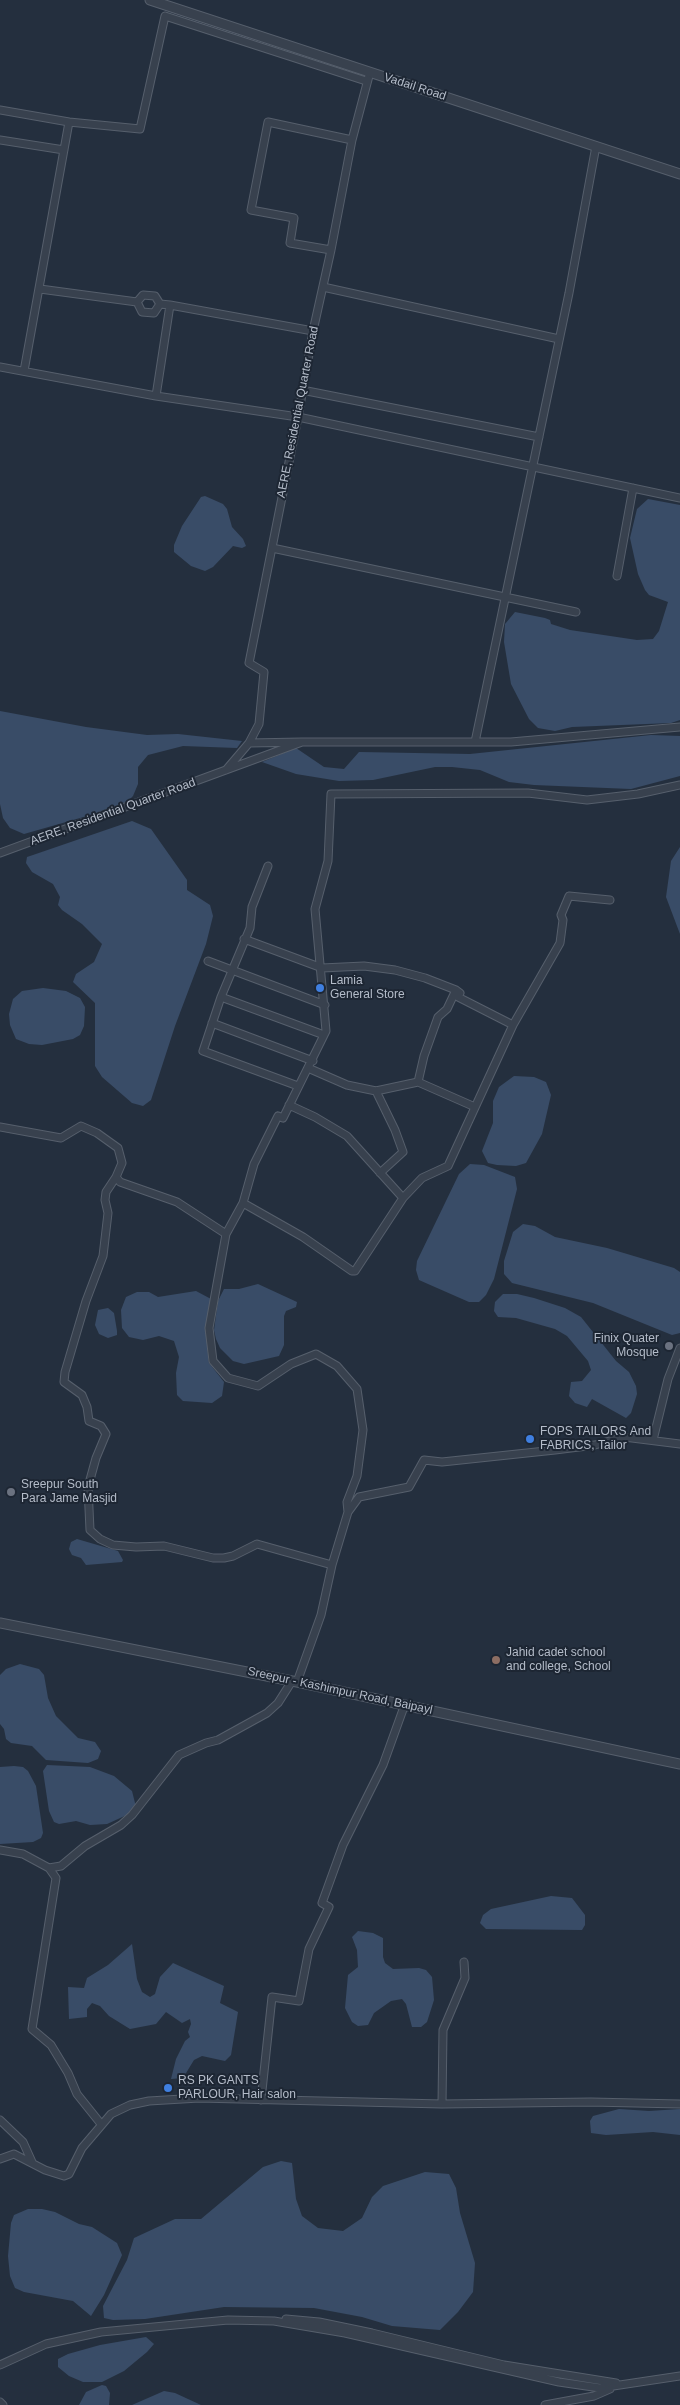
<!DOCTYPE html>
<style>
body{margin:0}
canvas{display:block;background:#242f3e}
</style>
<canvas width="680" height="2405"></canvas>
<script>
const g = document.querySelector('canvas').getContext('2d');
g.lineJoin = 'round';
function paint(path, color) {
  g.fillStyle = color;
  g.fill(path, 'evenodd');
}
function poly(rows) {
  const path = new Path2D();
  for (const r of rows) {
    path.moveTo(r[0], r[1]);
    for (let i = 2; i < r.length; i += 2) path.lineTo(r[i], r[i + 1]);
  }
  return path;
}
function strokePath(path, color, width, dash) {
  g.strokeStyle = color;
  g.lineWidth = width;
  g.lineCap = dash ? 'butt' : 'round';
  g.setLineDash(dash || []);
  g.stroke(path);
}
function drawText(font, color, halo, rows, align = 'center') {
  g.font = font + ' Arial,sans-serif';
  g.lineWidth = 4;
  g.setLineDash([]);
  g.textBaseline = 'middle';
  g.strokeStyle = halo;
  g.fillStyle = color;
  for (const [text, x, y, turn = 0] of rows) {
    g.save();
    g.translate(x, y);
    g.rotate((+turn || 0) * Math.PI / 180);
    g.textAlign = isNaN(turn) ? turn : align;
    if (halo) g.strokeText(text, 0, 0);
    g.fillText(text, 0, 0);
    g.restore();
  }
}
const water = poly([
 [205,496,223,504,227,509,232,527,243,539,246,546,242,548,233,546,213,567,205,571,191,566,174,552,174,545,182,526,201,497],
 [648,499,680,505,680,720,671,723,572,727,555,731,538,728,529,719,511,684,504,642,505,624,515,612,545,618,550,620,551,624,570,630,637,640,653,639,659,631,668,602,649,595,645,590,638,574,630,538,637,509],
 [0,711,86,727,147,735,178,734,242,741,237,748,183,746,148,755,138,767,138,784,133,796,128,801,101,812,24,834,10,828,3,818,0,804],
 [651,735,680,736,680,776,631,789,534,785,509,782,480,770,452,767,435,767,373,780,339,781,296,774,262,762,296,748,324,767,344,769,359,752,470,754],
 [132,821,151,829,187,880,187,890,210,905,213,916,206,944,175,1026,151,1100,143,1106,132,1103,102,1077,95,1066,95,1003,73,982,76,974,94,962,102,944,82,924,62,910,58,905,60,897,53,884,32,872,26,863,27,857,33,855],
 [680,847,680,934,666,897,671,861],
 [43,988,66,991,80,998,85,1007,84,1026,80,1035,73,1039,42,1045,29,1044,16,1039,10,1025,9,1014,13,999,22,991],
 [514,1076,534,1077,546,1082,551,1095,542,1134,526,1163,516,1166,497,1165,488,1163,482,1151,493,1123,493,1101,499,1087],
 [470,1164,484,1165,515,1177,517,1189,494,1279,486,1295,479,1302,469,1302,428,1284,419,1280,416,1270,417,1261,459,1174],
 [523,1224,535,1226,555,1237,607,1248,674,1268,680,1272,680,1333,672,1335,593,1303,512,1283,504,1274,504,1261,513,1232],
 [258,1284,297,1302,296,1307,286,1311,284,1316,284,1345,279,1356,244,1364,233,1361,220,1348,216,1339,214,1330,218,1301,224,1289,239,1289],
 [196,1291,211,1299,207,1332,208,1356,209,1363,224,1382,222,1396,212,1403,183,1401,177,1395,176,1373,179,1357,174,1341,159,1336,143,1340,129,1337,122,1328,121,1310,126,1297,137,1292,149,1292,158,1297],
 [503,1294,517,1294,534,1298,565,1308,581,1317,616,1361,629,1372,636,1386,637,1394,631,1413,626,1418,592,1399,587,1407,575,1403,569,1396,571,1382,582,1381,591,1370,588,1361,567,1336,555,1329,516,1318,498,1317,494,1311,495,1302],
 [108,1308,114,1313,117,1331,117,1335,108,1338,99,1334,95,1325,98,1310],
 [77,1539,118,1551,123,1560,122,1562,86,1565,81,1558,72,1555,69,1549,71,1542],
 [20,1664,39,1669,44,1675,48,1698,56,1716,78,1738,95,1742,101,1751,98,1759,88,1763,46,1760,32,1746,11,1743,6,1739,4,1729,0,1724,0,1675,6,1669],
 [47,1765,90,1767,114,1776,132,1791,136,1807,129,1814,107,1824,90,1825,76,1821,59,1824,54,1822,49,1811,43,1771],
 [14,1766,23,1767,28,1771,36,1786,43,1833,41,1838,33,1842,0,1844,0,1767],
 [551,1896,572,1898,585,1915,585,1925,582,1930,486,1929,480,1923,483,1915,491,1909],
 [358,1931,373,1933,383,1938,383,1957,385,1963,393,1969,419,1968,426,1970,432,1977,434,2000,427,2022,421,2027,412,2027,406,2004,402,1999,391,2001,374,2013,368,2025,358,2026,352,2022,345,2008,348,1975,358,1967,357,1950,352,1937],
 [132,1944,137,1979,142,1992,150,1997,155,1994,160,1977,173,1963,224,1986,220,2003,238,2012,231,2055,225,2061,202,2056,194,2060,183,2078,171,2079,176,2059,185,2041,190,2037,188,2032,191,2024,190,2019,182,2023,166,2012,156,2024,130,2029,109,2016,100,2006,92,2003,87,2009,87,2017,69,2019,68,1987,84,1988,87,1978,108,1965],
 [619,2109,649,2111,680,2109,680,2135,653,2132,606,2135,591,2133,590,2121,593,2116],
 [281,2161,292,2163,296,2199,302,2216,318,2228,343,2231,362,2218,372,2197,383,2186,425,2172,449,2174,456,2188,460,2213,475,2263,473,2292,458,2312,440,2330,392,2326,362,2317,314,2308,224,2307,145,2319,113,2320,104,2318,103,2306,127,2260,134,2238,175,2219,201,2219,263,2167],
 [28,2209,42,2209,55,2212,79,2224,92,2227,117,2243,122,2255,104,2295,91,2316,73,2301,24,2292,15,2288,10,2276,8,2256,11,2223,14,2215],
 [146,2337,154,2344,147,2352,124,2371,102,2382,83,2382,69,2376,58,2367,58,2359,68,2354,100,2345],
 [102,2385,106,2386,110,2393,109,2405,79,2405,86,2392],
 [164,2391,175,2393,201,2405,132,2405]
]);
const minor = poly([
 [0,110,69,122,140,129,165,16,366,81],
 [0,140,64,150],
 [331,250,290,243,294,218,251,210,268,122,352,140],
 [323,287,559,339],
 [40,289,137,302,142,312,154,313,160,304,170,305,156,396],
 [137,302,143,295,155,296,160,304],
 [170,305,313,331],
 [0,367,156,396,298,417,680,498],
 [24,371,69,122],
 [302,390,539,437],
 [272,548,576,612],
 [617,576,633,488],
 [302,742,511,742,680,727],
 [475,742,569,293,596,146],
 [226,770,249,743,259,724,264,672,249,663,298,417,313,331,331,250,352,140,370,72],
 [0,853,302,742,249,743],
 [268,866,252,907,250,928,221,997,203,1051,298,1086],
 [244,939,322,968,364,966,395,970,425,978,456,990,460,993,458,997,513,1025],
 [208,961,325,1005],
 [221,997,324,1035],
 [212,1023,313,1061],
 [308,1068,347,1085,376,1091,418,1082,475,1107],
 [418,1082,424,1056,438,1017,447,1009,456,990],
 [376,1091,395,1130,403,1152,380,1173],
 [289,1105,315,1117,347,1136,403,1198],
 [0,1127,61,1138,81,1126,97,1133,118,1148,122,1163,116,1177,120,1182,177,1202,226,1234],
 [116,1177,106,1192,105,1200,108,1213,103,1256,86,1301,65,1372,64,1382,82,1395,87,1407,89,1421,101,1426,106,1434,96,1458,88,1487,90,1530,100,1539,113,1545,136,1547,164,1546,213,1558,224,1558,233,1556,257,1544,332,1565],
 [243,1203,303,1237,352,1271,355,1271,403,1198,422,1178,448,1166,513,1025,560,943,563,920,561,915,569,896,610,900],
 [653,1440,668,1379,680,1348],
 [348,1512,347,1502,357,1476,363,1430,357,1389,337,1366,316,1354,291,1364,258,1386,228,1378,213,1361,209,1328,226,1234,243,1203,254,1164,278,1116,283,1118,326,1031,315,909,328,861,331,794,528,793,587,800,638,794,680,785],
 [297,1682,321,1615,332,1565,348,1512,359,1497,409,1487,424,1460,442,1462,555,1450,595,1445,624,1437,680,1444],
 [0,1850,23,1854,49,1868,56,1878,32,2029,51,2045,68,2073,77,2094,101,2124],
 [49,1868,61,1866,85,1846,121,1825,132,1815,179,1755,206,1743,218,1740,267,1713,278,1703,292,1681],
 [261,2100,272,1997,299,2001,309,1949,329,1907,322,1903,343,1845,383,1765,405,1704],
 [442,2104,443,2030,465,1978,464,1962],
 [0,2120,23,2142,32,2162],
 [0,2159,14,2154,45,2170,64,2176,69,2174,82,2148,111,2114,130,2105,149,2101,199,2098,442,2104,591,2102,680,2104],
 [286,2319,319,2322,372,2333,504,2365,616,2383],
 [0,2365,46,2344,101,2332,228,2320,274,2321,345,2333,559,2382,600,2388,680,2376],
 [0,2402,3,2405],
 [545,2405,594,2396,610,2389]
]);
const tertiary = poly([
 [150,0,680,174],
 [0,1623,297,1682,680,1764]
]);
const markers = [
 [320,988,5,"#3f7fe0"],
 [669,1346,5,"#6b7280"],
 [530,1439,5,"#3f7fe0"],
 [11,1492,5,"#6b7280"],
 [496,1660,5,"#8d6e63"],
 [168,2088,5,"#3f7fe0"]
];
const streetNames = [
 ["Vadail Road",415,87,18],
 ["AERE, Residential Quarter Road",298,412,-79],
 ["AERE, Residential Quarter Road",113,812,-20],
 ["Sreepur - Kashimpur Road, Baipayl",340,1691,12]
];
const poiNames = [
 ["Lamia",330,981],
 ["General Store",330,995],
 ["Finix Quater",659,1339,"right"],
 ["Mosque",659,1353,"right"],
 ["FOPS TAILORS And",540,1432],
 ["FABRICS, Tailor",540,1446],
 ["Sreepur South",21,1485],
 ["Para Jame Masjid",21,1499],
 ["Jahid cadet school",506,1653],
 ["and college, School",506,1667],
 ["RS PK GANTS",178,2081],
 ["PARLOUR, Hair salon",178,2095]
];
paint(water, '#394c67');
strokePath(minor, '#565f6c', 9);
strokePath(tertiary, '#565f6c', 11);
strokePath(minor, '#38414e', 7);
strokePath(tertiary, '#38414e', 9);
for (const [x, y, r, color] of markers) {
  const dot = new Path2D();
  dot.arc(x, y, r, 0, 2 * Math.PI);
  g.fillStyle = color;
  g.fill(dot);
  strokePath(dot, '#1d2633', 2);
}
drawText('12px', '#b4bcc9', '#1d2633', streetNames);
drawText('12px', '#b4bcc9', '#1d2633', poiNames, 'left');
</script>
